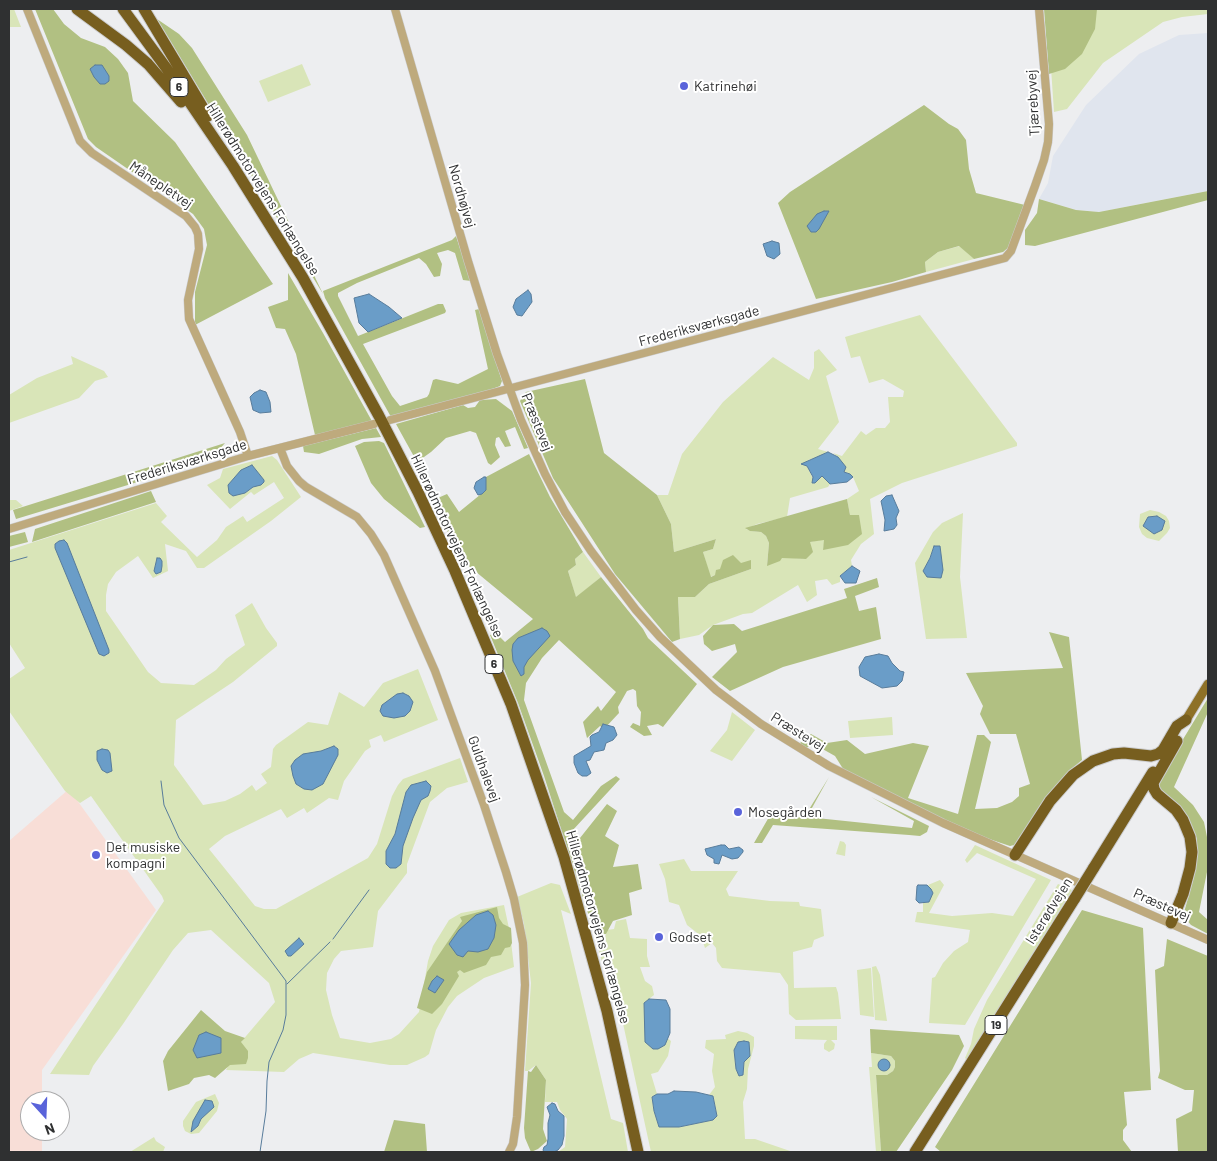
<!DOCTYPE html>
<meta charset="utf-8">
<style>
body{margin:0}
#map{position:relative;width:1217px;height:1161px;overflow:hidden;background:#edeef0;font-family:Barlow,sans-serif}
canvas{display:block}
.frame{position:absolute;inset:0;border:10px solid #2f3031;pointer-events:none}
.north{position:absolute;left:20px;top:1091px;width:50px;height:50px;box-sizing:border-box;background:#fff;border:1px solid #acacad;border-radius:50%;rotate:160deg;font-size:14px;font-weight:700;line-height:20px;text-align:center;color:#2f3031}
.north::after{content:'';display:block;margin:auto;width:18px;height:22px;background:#5963da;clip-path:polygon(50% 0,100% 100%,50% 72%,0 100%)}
</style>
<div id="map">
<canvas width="1217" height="1161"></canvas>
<div class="frame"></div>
<div class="north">N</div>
</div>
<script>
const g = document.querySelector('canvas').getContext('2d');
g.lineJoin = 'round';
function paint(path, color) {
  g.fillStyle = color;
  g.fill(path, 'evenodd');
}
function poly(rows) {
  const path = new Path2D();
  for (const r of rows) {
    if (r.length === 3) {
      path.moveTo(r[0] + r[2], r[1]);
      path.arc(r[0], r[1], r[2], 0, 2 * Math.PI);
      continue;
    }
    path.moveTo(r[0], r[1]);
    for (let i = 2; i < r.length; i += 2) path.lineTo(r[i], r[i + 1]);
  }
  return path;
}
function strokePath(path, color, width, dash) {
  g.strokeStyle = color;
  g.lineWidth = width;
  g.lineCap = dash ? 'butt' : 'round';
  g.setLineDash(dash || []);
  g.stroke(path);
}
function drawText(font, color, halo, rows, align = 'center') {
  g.font = font + ' Barlow,sans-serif';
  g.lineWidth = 4;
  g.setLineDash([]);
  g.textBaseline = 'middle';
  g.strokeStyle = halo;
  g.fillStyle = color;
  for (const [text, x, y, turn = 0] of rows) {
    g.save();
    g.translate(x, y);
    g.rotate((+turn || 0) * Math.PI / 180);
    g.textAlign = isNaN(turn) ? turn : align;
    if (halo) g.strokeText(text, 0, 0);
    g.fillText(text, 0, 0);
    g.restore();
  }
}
const built = poly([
 [1208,33,1208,191,1099,212,1076,210,1039,199,1048,183,1053,156,1086,105,1139,54,1179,35]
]);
const industrial = poly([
 [69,789,156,910,42,1070,42,1101,30,1101,30,1131,42,1131,42,1152,9,1152,9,841]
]);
const green = poly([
 [9,9,14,9,21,27,9,27],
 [1047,9,1208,9,1208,14,1182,17,1163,22,1103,63,1067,109,1054,112],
 [302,64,311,85,268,102,259,81],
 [960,246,974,259,926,272,925,262,938,252],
 [920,315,1017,443,1017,446,902,483,870,499,874,534,861,544,851,560,852,566,840,576,840,582,832,585,827,579,815,581,817,595,807,602,798,585,752,613,743,614,713,625,699,635,680,639,678,597,695,597,709,584,751,569,751,561,720,569,715,575,710,577,703,552,713,549,716,539,674,552,671,524,657,495,668,495,682,454,723,402,773,357,809,380,814,368,814,352,819,349,837,370,826,376,839,422,818,449,828,452,817,458,808,460,807,466,815,483,822,476,830,484,828,487,790,498,787,517,757,524,746,529,751,531,761,532,766,536,769,543,767,565,782,557,806,559,809,542,825,539,823,550,850,515,847,499,859,491,853,477,850,474,844,472,838,457,833,453,842,456,861,431,866,435,876,428,885,428,890,422,888,397,903,397,904,391,883,379,869,383,860,356,851,358,845,337],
 [71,356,104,371,108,377,95,381,79,398,9,423,9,395,37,378,73,364],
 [272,456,277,460,301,497,271,521,204,568,197,568,186,551,165,544,168,571,153,578,138,556,116,572,108,584,106,595,106,611,148,672,161,683,194,685,216,670,226,659,245,645,235,615,252,603,266,628,277,643,277,646,233,682,176,720,174,765,203,805,225,801,240,794,252,785,256,791,267,783,261,774,271,767,273,749,276,745,308,722,328,725,339,692,364,707,383,683,418,669,438,720,384,742,381,735,369,740,371,747,365,751,344,781,338,800,329,798,307,813,304,808,287,818,281,809,225,836,209,849,255,906,264,909,276,909,368,858,377,844,392,796,398,785,403,779,460,758,468,782,447,788,430,802,407,864,407,873,378,911,373,947,341,951,334,959,327,973,326,990,332,1015,340,1038,370,1043,391,1039,399,1034,419,1012,428,961,433,946,449,920,461,913,504,905,510,933,514,967,484,978,457,996,448,1007,436,1030,429,1054,425,1057,407,1065,390,1065,313,1053,299,1059,284,1072,226,1070,241,1042,275,1002,269,983,211,930,188,933,173,950,123,1024,93,1066,89,1075,50,1074,164,901,162,896,91,796,80,803,65,791,9,711,9,679,25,668,9,643,9,550,156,503,167,516,161,522,197,557,217,540,226,527,243,516,247,522,284,498,274,482,254,495,251,492,230,509,207,485,220,478,223,469],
 [9,500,16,500,23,506,9,511],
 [1150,510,1159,512,1166,516,1169,521,1170,528,1167,533,1159,541,1147,538,1142,534,1139,527,1140,514],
 [963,513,960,577,967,638,926,639,915,563,933,532,942,523],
 [934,546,941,577,923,571,930,558],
 [583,552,601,577,576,598,568,571,576,565,575,559],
 [732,712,755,730,732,761,710,751,727,730],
 [892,717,893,735,850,738,848,721],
 [840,841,844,842,846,845,845,856,836,854],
 [975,845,1051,880,965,1025,929,1023,932,978,935,977,943,963,954,951,968,942,970,930,915,922,917,912,923,912,923,903,929,902,931,889,928,885,940,880,944,885,929,913,952,916,992,913,1013,916,1036,879,977,853,967,863,965,860],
 [684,859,691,871,738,871,726,889,729,896,770,901,799,902,800,906,821,909,824,936,814,940,812,947,793,952,794,988,836,987,838,993,841,1019,796,1020,789,1014,788,985,780,973,722,968,717,961,716,948,712,943,705,948,701,936,687,925,679,905,669,902,665,879,659,864],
 [551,883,560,885,571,914,561,910,611,1119,623,1123,628,1152,558,1152,565,1147,567,1119,560,1110,557,1102,545,1102,546,1080,536,1065,528,1071,525,1071,531,983,524,924,517,897],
 [1058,884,1072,890,967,1060,965,1058,971,1044,974,1029,987,1000],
 [626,919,630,938,647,939,647,956,650,967,640,967,645,981,652,986,654,995,644,1003,665,1045,667,1038,671,1041,668,1056,658,1072,651,1074,657,1094,652,1097,654,1111,659,1127,679,1127,713,1120,717,1116,714,1100,713,1096,709,1095,715,1087,712,1071,714,1054,705,1048,706,1040,726,1039,725,1035,738,1031,747,1033,754,1037,754,1046,748,1069,747,1089,743,1102,745,1139,755,1139,793,1152,651,1152,612,973,602,962,599,951,608,947,605,938,607,930,614,929,616,921],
 [734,1050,750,1056,744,1062,743,1075,740,1076,736,1069],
 [876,966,880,975,887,1021,875,1020,872,967],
 [871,968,874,1017,860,1015,857,970],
 [795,1026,837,1026,837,1040,831,1040,835,1044,834,1049,829,1052,824,1049,824,1044,827,1040,795,1039],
 [871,1053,891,1056,895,1061,895,1067,893,1071,887,1075,876,1076,881,1152,876,1152,869,1067,872,1067],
 [215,1094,219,1103,217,1111,199,1133,191,1134,185,1131,183,1126,183,1121,196,1102],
 [154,1137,156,1141,165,1147,163,1152,130,1152]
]);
const forest = poly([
 [35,9,53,9,64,24,81,38,105,47,118,59,128,73,133,101,175,142,273,284,195,325,195,292,207,245,204,229,193,214,96,147,88,139],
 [1044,9,1097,9,1095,29,1082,54,1065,69,1049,74],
 [157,19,179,34,192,48,247,135,323,294],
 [924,105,949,124,958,129,966,140,969,169,976,193,1025,205,1009,247,1003,252,974,259,959,246,938,252,925,262,926,272,892,282,816,299,778,203,790,192],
 [1208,191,1208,200,1035,246,1025,245,1025,230,1037,213,1039,199,1076,210,1099,212],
 [456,236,471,281,463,280,455,253,448,250,437,253,442,264,440,276,434,277,426,264,419,258,357,283,338,293,338,296,358,336,438,304,443,304,446,311,445,313,363,344,392,396,400,406,427,397,429,394,433,380,436,379,458,384,488,369,475,310,479,309,502,381,500,386,490,390,391,417,325,298,323,291,452,240],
 [288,273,323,333,373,423,315,435,296,354,285,329,276,328,268,307,288,300],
 [585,379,604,453,657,495,671,524,674,552,716,539,713,549,703,552,711,577,715,575,716,570,720,569,723,560,733,555,741,563,751,560,751,569,709,584,695,597,678,597,680,639,672,642,615,574,553,478,520,401,526,392],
 [496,399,512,411,528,448,524,449,515,427,505,431,511,446,505,447,499,437,496,438,495,445,500,457,491,465,488,463,476,433,470,431,446,438,431,452,417,462,396,424,463,405,468,408,475,407,480,400],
 [376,428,381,437,362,439,319,454,304,452,303,446],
 [379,441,384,443,425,527,420,528,384,499,371,483,355,446,364,442],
 [225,443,210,460,16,519,13,510],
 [529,454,550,497,583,552,575,559,576,565,568,571,576,597,601,577,643,629,648,638,697,684,663,727,658,724,647,726,652,735,644,736,630,727,633,723,640,726,641,712,637,706,636,691,633,689,627,691,618,707,619,713,604,729,600,726,587,738,583,722,598,706,601,711,616,692,559,640,542,658,526,683,524,700,564,812,573,820,601,786,616,776,620,779,572,831,580,838,607,804,617,811,605,836,619,845,613,867,638,864,642,889,629,893,632,915,613,921,606,934,595,935,544,776,518,703,490,635,496,633,505,642,533,619,464,562,431,501,447,494,459,512,486,490,486,477],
 [151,491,156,502,32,542,35,529],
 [847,499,850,515,859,515,862,534,848,545,823,550,824,540,810,542,813,552,806,559,782,558,780,561,767,566,769,543,766,536,761,532,750,531,745,528],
 [25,532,28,542,9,547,9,536],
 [877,578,879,587,855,596,859,611,876,607,881,639,783,667,730,691,712,677,737,652,735,644,712,651,704,644,703,636,713,625,734,624,742,631,847,598,844,589],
 [1049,632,1069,637,1082,760,1070,770,1018,842,1014,845,1010,846,980,836,910,804,845,772,835,756,819,747,811,746,805,748,800,743,811,734,827,743,847,740,865,754,913,743,929,746,908,798,958,814,977,735,984,735,991,742,975,809,997,808,1012,802,1019,796,1019,788,1030,784,1016,734,990,734,980,714,983,706,966,673,1063,668],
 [1208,698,1208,712,1174,787,1193,805,1204,822,1208,842,1208,867,1199,912,1208,920,1208,934,1191,925,1183,916,1194,877,1197,839,1184,811,1163,795,1157,785,1165,769],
 [829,777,807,817,912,828,914,821,871,797,929,826,927,832,920,836,909,835,773,825,762,843,754,843,769,817,797,818,805,815,808,811],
 [497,907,499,918,503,924,511,928,512,943,510,947,505,948,501,955,491,957,486,965,464,973,460,970,457,972,459,976,442,1004,432,1014,417,1008,427,972,462,921,460,917],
 [1082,910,1143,928,1151,1090,1124,1092,1127,1125,1123,1130,1123,1140,1132,1152,941,1152,935,1147],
 [1167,939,1208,956,1208,1152,1178,1152,1176,1119,1192,1111,1194,1090,1185,1090,1158,1078,1160,1071,1155,970,1164,966],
 [201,1010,225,1031,245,1038,241,1042,248,1051,248,1058,246,1064,230,1065,215,1078,209,1075,194,1078,189,1084,168,1091,163,1061,168,1051],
 [870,1029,959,1035,964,1046,952,1070,896,1152,881,1152,876,1075,887,1075,893,1071,895,1067,895,1061,891,1056,871,1053],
 [536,1065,546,1080,543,1129,547,1141,538,1149,531,1152,525,1138,524,1128,528,1071,531,1072],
 [394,1120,425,1124,427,1152,384,1152]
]);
const water = poly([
 [95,65,102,65,109,76,109,81,105,84,100,84,94,77,90,69,95,65],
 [824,211,829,211,819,229,816,232,811,232,807,226,817,214,824,211],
 [772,241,779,243,780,254,774,259,767,256,763,244,772,241],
 [528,290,531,294,532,302,522,316,517,315,513,307,516,299,528,290],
 [369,294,389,307,402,318,368,332,359,323,354,298,369,294],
 [260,390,266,392,270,402,271,412,260,413,253,410,250,397,254,393,260,390],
 [828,452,838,457,846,467,844,472,850,474,853,477,847,482,830,484,822,476,815,483,812,483,813,477,807,466,801,464,828,452],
 [252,465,264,480,264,482,261,485,253,487,245,493,233,496,229,493,228,485,241,470,252,465],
 [484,477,486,477,486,490,482,494,478,495,474,488,476,482,484,477],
 [892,495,899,511,896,518,897,525,894,529,884,531,885,520,881,501,886,496,892,495],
 [1157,516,1165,521,1162,530,1154,534,1143,526,1148,517,1157,516],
 [64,540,67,543,109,650,109,653,104,656,99,654,55,548,55,544,59,541,64,540],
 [934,546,940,546,943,570,941,578,927,577,923,571,930,558,934,546],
 [157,558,160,558,162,561,162,566,161,572,156,574,154,571,157,558],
 [852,566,860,571,856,583,845,583,840,576,852,566],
 [542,628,547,631,550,636,528,660,524,667,524,674,521,676,513,661,512,650,513,644,518,638,542,628],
 [879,654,888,656,892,663,900,671,904,672,902,681,897,686,882,688,860,676,859,667,865,657,879,654],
 [403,693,409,696,413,702,410,711,405,716,394,718,383,716,380,711,382,705,397,694,403,693],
 [603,724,614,727,617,735,613,740,606,743,604,750,594,752,590,760,586,761,591,773,587,776,582,776,578,773,574,763,574,756,591,746,590,737,592,735,599,732,603,724],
 [334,746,338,749,338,755,323,784,312,790,304,789,296,784,293,776,291,766,295,760,303,754,321,751,334,746],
 [102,749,108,750,110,753,112,771,107,773,102,770,97,760,97,751,102,749],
 [426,781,431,786,430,791,428,796,421,800,413,818,403,846,401,864,396,868,390,868,386,864,386,851,395,834,406,792,411,785,426,781],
 [721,845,725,845,729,849,739,847,743,850,743,852,738,858,732,859,722,855,719,864,714,863,714,859,707,855,705,849,721,845],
 [918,885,927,885,931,889,933,893,929,902,919,903,916,900,917,886,918,885],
 [488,911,493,915,496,925,494,938,488,949,478,952,468,951,463,957,457,955,449,944,459,930,476,915,488,911],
 [299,938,304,944,291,956,288,956,285,951,299,938],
 [437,976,444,980,435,993,428,989,432,981,437,976],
 [649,999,666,1000,670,1009,670,1033,665,1045,658,1049,653,1049,645,1042,644,1003,649,999],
 [206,1032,221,1038,221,1053,197,1058,193,1050,199,1035,206,1032],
 [744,1041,749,1042,750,1056,744,1062,743,1075,739,1076,736,1069,734,1050,738,1042,744,1041],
 [884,1065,6],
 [674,1091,696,1092,713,1096,717,1116,713,1120,679,1127,659,1127,654,1111,652,1097,657,1094,668,1094,674,1091],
 [205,1100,212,1101,214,1107,201,1119,198,1126,191,1132,193,1121,205,1100],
 [552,1103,555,1104,558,1111,564,1116,564,1136,562,1145,558,1150,554,1152,544,1152,543,1150,544,1147,547,1145,548,1139,548,1123,550,1115,547,1107,552,1103]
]);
const stream = poly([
 [9,562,27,557],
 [161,781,164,805,179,838,286,981,286,1015,283,1030,269,1062,267,1081,266,1111,260,1152],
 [333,939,369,890],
 [287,984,330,942]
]);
const minor = poly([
 [27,9,80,141,92,153,186,216,195,227,198,234,199,249,188,300,189,319,240,432,248,456],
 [395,9,468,261,497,354,521,420,545,474,565,512,591,551,636,610,660,637,716,690,761,724,829,766,943,823,1208,940],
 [390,420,1005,258,1011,251,1035,186,1044,160,1048,142,1049,124,1039,9],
 [280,448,287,466,299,481,306,487,357,517,371,534,384,555,435,671,484,805,506,872,514,899,523,943,525,985,517,1117,513,1144,509,1152],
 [9,529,248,456,374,424]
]);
const major = poly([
 [1186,720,1208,684]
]);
const highway = poly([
 [77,9,126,45,148,64,181,102],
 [123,9,167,69,233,166,303,278,379,416,418,492,455,571,511,704,564,857,607,1011,638,1152],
 [144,9,208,116],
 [1015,855,1050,801,1073,775,1093,761,1113,754,1124,753,1151,756,1158,754,1163,750,1177,726,1186,720],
 [1093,869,1153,772],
 [1171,923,1183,894,1190,868,1192,852,1190,837,1183,820,1176,810,1157,794,1154,789,1153,783,1177,741],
 [915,1152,1075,898]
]);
const highwayBridge = poly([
 [1075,898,1093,869]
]);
const markers = [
 [684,86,5,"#5963da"],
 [738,812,5,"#5963da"],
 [96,855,5,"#5963da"],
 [659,937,5,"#5963da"]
];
const shields = [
 [179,87,18],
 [494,664,18],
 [996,1025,22]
];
const shieldNames = [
 ["6",179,87],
 ["6",494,664],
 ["19",996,1025]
];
const poiNames = [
 ["Katrinehøi",694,86],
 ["Mosegården",748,812],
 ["Det musiske",106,847],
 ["kompagni",106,863],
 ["Godset",669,937]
];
const streetNames = [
 ["Tjærebyvej",1033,103,-93],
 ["Månepletvej",161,185,34],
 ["Hillerødmotorvejens Forlængelse",263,189,58],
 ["Nordhøjvej",462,196,74],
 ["Frederiksværksgade",699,326,-15],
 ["Præstevej",537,422,68],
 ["Frederiksværksgade",187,462,-17],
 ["Hillerødmotorvejens Forlængelse",457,546,65],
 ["Præstevej",798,732,32],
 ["Guldhalevej",484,769,70],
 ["Præstevej",1162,905,24],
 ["Isterødvejen",1049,911,-58],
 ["Hillerødmotorvejens Forlængelse",598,927,74]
];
paint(built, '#e0e5ee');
paint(industrial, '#f8ded7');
paint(green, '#d9e5b8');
paint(forest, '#b1c082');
paint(water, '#6a9dc8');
strokePath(water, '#587c9b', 1);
strokePath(stream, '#587c9b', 1);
strokePath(minor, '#cbccce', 9);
strokePath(major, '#cbccce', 11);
strokePath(highway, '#cbccce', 13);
strokePath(minor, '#beaa7d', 8);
strokePath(major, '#8e7127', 9);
strokePath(highway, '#775e1f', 11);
strokePath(highwayBridge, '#cbccce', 13, []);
strokePath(highwayBridge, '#775e1f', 11);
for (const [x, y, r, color] of markers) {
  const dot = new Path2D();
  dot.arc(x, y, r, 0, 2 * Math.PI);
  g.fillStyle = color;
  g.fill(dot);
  strokePath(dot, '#fff', 2);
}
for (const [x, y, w] of shields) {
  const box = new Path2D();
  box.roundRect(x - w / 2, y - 9.5, w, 19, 4);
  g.fillStyle = '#fff';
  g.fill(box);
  strokePath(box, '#2f3031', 1);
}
drawText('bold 12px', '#2f3031', null, shieldNames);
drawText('14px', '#2f3031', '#fff', poiNames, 'left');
drawText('14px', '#2f3031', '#fff', streetNames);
</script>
